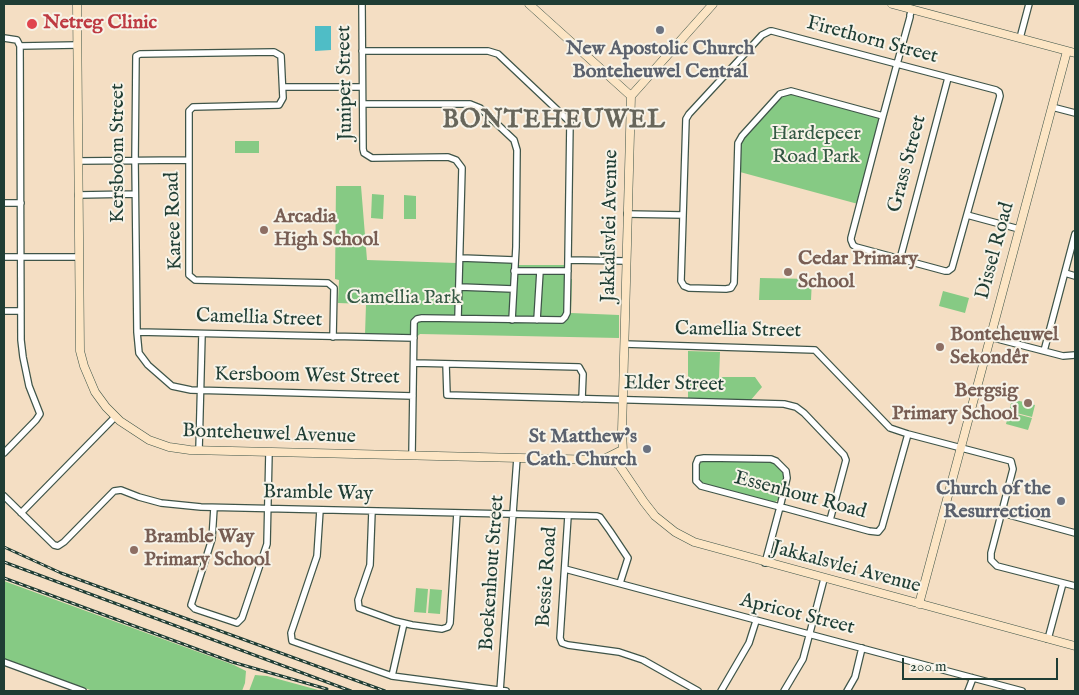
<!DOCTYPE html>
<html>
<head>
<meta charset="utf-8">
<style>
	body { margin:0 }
	#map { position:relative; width:1079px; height:695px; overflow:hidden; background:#f4dec3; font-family:"IM FELL English",serif }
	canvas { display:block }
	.frame { position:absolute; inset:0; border:5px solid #1f3d34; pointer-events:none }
	.scale { position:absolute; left:902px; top:658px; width:156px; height:22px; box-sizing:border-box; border:2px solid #1f3d34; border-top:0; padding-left:6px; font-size:15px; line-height:18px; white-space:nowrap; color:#1f3d34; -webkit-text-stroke:4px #f7f3e8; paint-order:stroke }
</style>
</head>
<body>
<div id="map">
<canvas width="1079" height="695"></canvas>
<div class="frame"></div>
<div class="scale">200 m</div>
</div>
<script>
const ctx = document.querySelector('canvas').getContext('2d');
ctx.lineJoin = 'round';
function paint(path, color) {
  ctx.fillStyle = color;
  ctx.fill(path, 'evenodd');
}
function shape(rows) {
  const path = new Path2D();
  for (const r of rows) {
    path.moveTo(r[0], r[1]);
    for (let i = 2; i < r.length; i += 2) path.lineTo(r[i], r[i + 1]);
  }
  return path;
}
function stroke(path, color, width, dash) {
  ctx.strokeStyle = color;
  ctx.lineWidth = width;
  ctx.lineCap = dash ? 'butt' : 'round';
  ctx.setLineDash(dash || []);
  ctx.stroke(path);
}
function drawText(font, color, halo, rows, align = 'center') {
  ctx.font = font + ' "IM FELL English",serif';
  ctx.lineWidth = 4;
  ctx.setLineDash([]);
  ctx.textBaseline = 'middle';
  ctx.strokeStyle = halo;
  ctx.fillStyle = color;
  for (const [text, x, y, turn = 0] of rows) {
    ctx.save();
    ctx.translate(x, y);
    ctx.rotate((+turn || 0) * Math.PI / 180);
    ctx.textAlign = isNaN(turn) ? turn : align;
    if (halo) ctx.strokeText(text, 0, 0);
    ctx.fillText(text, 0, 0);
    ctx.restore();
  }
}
paint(shape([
	[790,93,876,116,879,119,858,204,740,172,740,145,743,138,779,97],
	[235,141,259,141,259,153,235,153],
	[336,186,361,186,367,260,457,263,463,258,514,259,519,265,569,265,568,279,572,279,571,313,619,315,619,338,420,334,414,339,365,335,366,304,338,303,339,280,335,279],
	[372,194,384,195,383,219,371,218],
	[404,195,416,196,416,219,404,219],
	[760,278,812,279,811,300,759,300],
	[943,291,969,298,965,313,939,306],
	[688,351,720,352,719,378,723,377,755,377,762,387,750,401,690,400,688,398],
	[1012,399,1035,405,1032,417,1009,411],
	[1009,412,1032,418,1028,430,1006,424],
	[703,460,773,462,783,471,784,478,779,499,774,503,702,484,698,480,699,465],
	[4,581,234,665,246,671,245,683,242,691,93,691,4,659],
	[416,588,428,589,426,613,414,612],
	[430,589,442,590,440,614,428,613],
	[255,675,267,676,322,691,249,691]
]), '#86ca84');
paint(shape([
	[315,26,331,26,331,50,315,51]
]), '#4fbdc6');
const street = shape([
	[362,4,363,149,364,153,372,158,448,157,456,160,462,168,458,318],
	[4,38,17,40,20,46,21,340,23,357,29,386,40,414,36,420,4,453],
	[1020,38,1029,4],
	[20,46,77,45],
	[362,51,488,51,498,54,570,122,568,260,626,261],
	[283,87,362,87],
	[363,104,470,104,480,108,514,140,517,150,516,247,512,320],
	[1052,107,1075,113],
	[883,116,791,91,780,94,742,136,738,143,734,283,731,288,726,289,689,288,684,286,681,281,686,119,689,114,762,35,770,31,772,31,897,64,996,90,999,92,1000,96,952,268,948,271,945,271,856,247,853,245,851,240,851,238,883,116,897,64,910,17,910,15,912,9],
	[78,161,189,160],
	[78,195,135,194],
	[4,203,21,203],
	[627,214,683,215],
	[967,215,1019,229],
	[4,257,79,257],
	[461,258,514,260],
	[900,259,948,78],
	[514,271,568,271],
	[1065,273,1075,276],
	[460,287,513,289],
	[4,311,21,311],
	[537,320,540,271],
	[137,332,414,338],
	[333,337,334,288,328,283,195,280,189,275,189,111,193,107,279,105,283,98,281,56,274,52,140,54,136,56,135,161,137,332,139,353,148,365,172,386,191,390,413,396],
	[990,337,1063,356,1075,355],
	[624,344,815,350,890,428,908,434,1011,461,1013,469,991,553,991,560,997,566,1075,586],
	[1044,351,1075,234],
	[414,363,579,367,583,374,582,399],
	[446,364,447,395,784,404,796,407,804,413,844,455,846,460,830,520],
	[199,450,202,334],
	[412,455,414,322,417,319,422,318,562,320,565,317,567,313,568,260],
	[4,496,54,545,58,546,64,542,114,491,121,490,139,497,161,503,201,507,597,516,600,517,610,531,628,558,620,583],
	[214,508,212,539,191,605,195,609,237,623,242,618,267,544,269,452],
	[320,510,317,556,291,633,292,641,392,676,506,691],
	[372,511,370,565,358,600,359,608,395,621,412,625,442,629,448,627,450,623,457,513],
	[21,513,115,417],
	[1002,513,1075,533],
	[568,516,560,638,562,643,568,645,619,652,643,660,698,691],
	[765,563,780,507,787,478,786,471,776,461,771,459,704,458,698,459,696,464,696,481,701,486,780,507,785,508,869,531,878,532,882,527,908,434],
	[565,569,1022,691],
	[1048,639,1063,583],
	[4,662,83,691],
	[392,676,404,623],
	[500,691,517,458],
	[721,691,749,643,756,621],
	[784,691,803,659,824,579],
	[847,691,855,677,862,648],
	[968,691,973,678]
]);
const secondary = shape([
	[77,4,80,351,84,366,95,392,106,407,120,421,149,440,169,447,190,450,602,460,615,462],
	[529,4,631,96],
	[892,4,1075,53],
	[631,96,713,4],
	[623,452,622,431,631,96],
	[604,459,620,451,627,456,626,462,623,464,617,464,614,459,615,455],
	[619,465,644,502,655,516,675,532,694,542,1075,646],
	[919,604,1067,51]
]);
stroke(street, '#3f5549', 8);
stroke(secondary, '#3f5549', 9);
stroke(street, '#fff', 5.5);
stroke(secondary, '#fce5c4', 8);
const rail = shape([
	[4,547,61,573,385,691],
	[4,562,351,691],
	[4,578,232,662,327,689]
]);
stroke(rail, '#1f3d34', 3);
stroke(rail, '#f7f3e8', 1, [4]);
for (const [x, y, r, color] of [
	[32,24,6,"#e0444e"],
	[660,30,5,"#6b7280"],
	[264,230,5,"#8d6e63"],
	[788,272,5,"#8d6e63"],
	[940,347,5,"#8d6e63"],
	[1028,403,5,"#8d6e63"],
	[647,449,5,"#6b7280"],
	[1061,501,5,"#6b7280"],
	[134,550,5,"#8d6e63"]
]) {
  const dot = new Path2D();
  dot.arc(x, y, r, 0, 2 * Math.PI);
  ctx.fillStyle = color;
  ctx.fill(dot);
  stroke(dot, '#f7f3e8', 2);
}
drawText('bold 20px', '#be3a42', '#f7f3e8', [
	["Netreg Clinic",43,24]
], 'left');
drawText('20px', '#1f3d34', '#f7f3e8', [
	["Firethorn Street",872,41,15],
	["Juniper Street",346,83,-91],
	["Kersboom Street",119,153,-90],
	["Grass Street",908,164,-75],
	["Karee Road",175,221,-92],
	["Jakkalsvlei Avenue",611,226,-89],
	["Dissel Road",996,251,-75],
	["Camellia Street",259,319,2],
	["Camellia Street",738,331,1],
	["Kersboom West Street",307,377,1],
	["Elder Street",674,385,1],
	["Bonteheuwel Avenue",269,435,2],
	["Bramble Way",318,494,1],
	["Essenhout Road",800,496,15],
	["Jakkalsvlei Avenue",846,568,15],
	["Boekenhout Street",493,573,-86],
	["Bessie Road",548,577,-86],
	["Apricot Street",797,615,14]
]);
drawText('bold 20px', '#5b616d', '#f7f3e8', [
	["New Apostolic Church",660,50,"center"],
	["Bonteheuwel Central",660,73,"center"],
	["St Matthew's",637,438],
	["Cath. Church",637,461],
	["Church of the",1051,490],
	["Resurrection",1051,513]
], 'right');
drawText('20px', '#345944', '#f7f3e8', [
	["Hardepeer",816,135],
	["Road Park",816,158],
	["Camellia Park",404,299]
]);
drawText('bold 20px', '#785e54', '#f7f3e8', [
	["Arcadia",274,218],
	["High School",274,241],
	["Cedar Primary",798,260],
	["School",798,283],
	["Bonteheuwel",950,336],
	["Sekondêr",950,359],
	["Bergsig",1018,392,"right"],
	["Primary School",1018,415,"right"],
	["Bramble Way",144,538],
	["Primary School",144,561]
], 'left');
ctx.letterSpacing = '1px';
drawText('bold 25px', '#67665b', '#f7f3e8', [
	["BONTEHEUWEL",554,122]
]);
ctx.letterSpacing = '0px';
</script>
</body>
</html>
